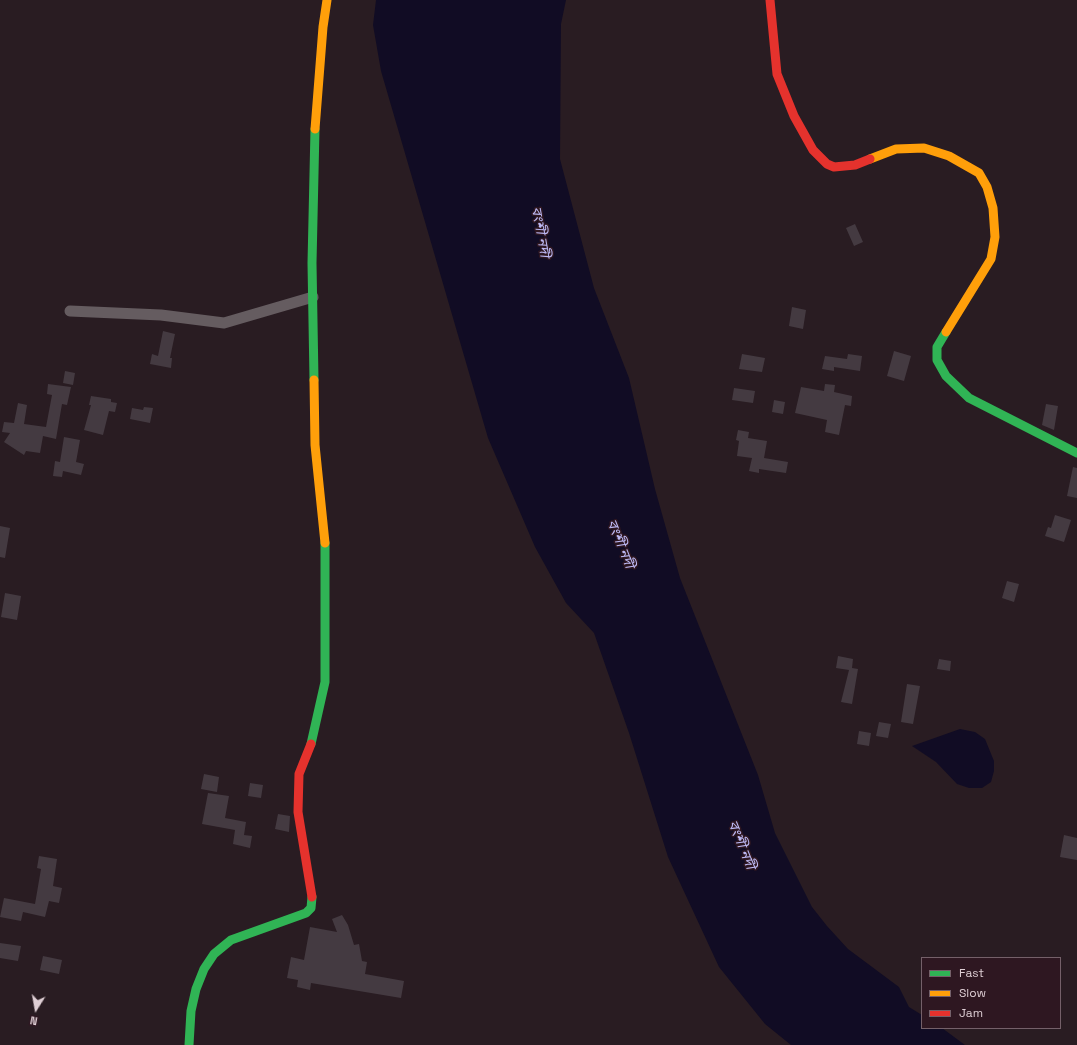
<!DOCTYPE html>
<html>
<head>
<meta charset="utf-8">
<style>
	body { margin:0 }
	#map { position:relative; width:1077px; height:1045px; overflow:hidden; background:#291c22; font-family:"Space Grotesk",sans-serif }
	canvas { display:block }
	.legend { position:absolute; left:921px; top:957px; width:140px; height:72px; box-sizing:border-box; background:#2e1721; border:1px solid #746069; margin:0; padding:5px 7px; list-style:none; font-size:12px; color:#deced4 }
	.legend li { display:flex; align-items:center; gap:8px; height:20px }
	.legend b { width:20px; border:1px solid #746069 }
	.north { position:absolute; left:16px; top:989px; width:40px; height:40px; -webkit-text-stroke:3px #2e1721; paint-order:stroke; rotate:191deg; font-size:11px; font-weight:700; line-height:16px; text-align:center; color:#deced4 }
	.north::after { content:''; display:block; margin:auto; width:14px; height:18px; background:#deced4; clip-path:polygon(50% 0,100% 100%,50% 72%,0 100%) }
</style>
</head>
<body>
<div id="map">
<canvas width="1077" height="1045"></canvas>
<ul class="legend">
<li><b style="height:5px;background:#30b455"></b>Fast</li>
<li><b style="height:5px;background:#ff9f0a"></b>Slow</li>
<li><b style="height:5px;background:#e5322d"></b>Jam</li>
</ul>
<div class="north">N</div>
</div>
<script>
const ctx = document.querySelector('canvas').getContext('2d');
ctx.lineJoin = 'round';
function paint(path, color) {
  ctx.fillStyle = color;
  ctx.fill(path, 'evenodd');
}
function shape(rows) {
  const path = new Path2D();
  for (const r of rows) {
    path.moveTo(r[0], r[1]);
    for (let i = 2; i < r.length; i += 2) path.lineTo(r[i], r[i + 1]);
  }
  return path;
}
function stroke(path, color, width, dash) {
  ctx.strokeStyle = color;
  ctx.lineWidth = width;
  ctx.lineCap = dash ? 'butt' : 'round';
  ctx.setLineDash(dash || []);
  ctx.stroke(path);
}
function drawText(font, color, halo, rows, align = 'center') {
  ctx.font = font + ' "Space Grotesk","Noto Sans Bengali",sans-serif';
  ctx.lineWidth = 3;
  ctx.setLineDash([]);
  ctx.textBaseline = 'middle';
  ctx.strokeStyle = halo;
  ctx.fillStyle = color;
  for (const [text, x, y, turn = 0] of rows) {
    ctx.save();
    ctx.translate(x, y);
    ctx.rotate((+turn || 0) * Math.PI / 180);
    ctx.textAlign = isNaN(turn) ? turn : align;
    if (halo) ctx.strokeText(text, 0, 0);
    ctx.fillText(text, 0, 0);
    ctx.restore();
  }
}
paint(shape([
	[376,0,566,0,561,24,560,159,594,288,629,378,655,489,680,578,758,775,775,833,812,907,827,926,848,949,899,987,909,1007,922,1015,922,1028,942,1028,965,1045,791,1045,765,1024,719,967,668,857,629,733,594,633,566,603,535,547,488,438,381,71,373,25],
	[960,729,975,732,985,739,994,761,994,771,991,782,982,788,969,788,957,784,936,762,912,746]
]), '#110c24');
paint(shape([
	[855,224,863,242,854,246,846,228],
	[792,307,806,310,803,329,789,326],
	[163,331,175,334,170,358,172,358,171,368,150,364,152,354,158,356],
	[894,351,911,356,904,381,887,376],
	[742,354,765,358,762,372,739,369],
	[848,354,862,356,860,371,834,367,834,371,822,369,825,356,847,359],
	[65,371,75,373,73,385,63,383],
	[48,384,71,387,67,405,62,404,56,439,43,436,40,453,26,451,24,455,4,442,10,433,2,432,4,422,14,423,18,403,27,405,24,424,46,427,52,395,47,394],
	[825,384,835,385,834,392,852,396,851,406,845,405,839,435,825,432,827,420,795,413,801,387,824,391],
	[734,388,755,391,753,403,732,400],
	[91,396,111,399,111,402,117,403,115,412,109,411,103,435,84,430,91,405,89,405],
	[774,400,785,402,783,414,772,412],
	[1046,404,1058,406,1054,430,1042,425],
	[144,407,153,408,150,423,130,419,132,408,143,410],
	[738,430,749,432,748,438,767,441,764,458,788,462,786,473,759,469,759,473,749,471,752,458,737,456,739,441,736,440],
	[64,437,80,440,76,462,84,464,81,475,63,471,62,477,53,476,55,461,60,462],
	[1073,467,1077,468,1077,498,1067,496],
	[1055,515,1071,520,1064,542,1045,536,1048,527,1051,528],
	[0,526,10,528,5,558,0,557],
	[1007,581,1019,584,1014,602,1002,598],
	[5,593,21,596,17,620,1,617],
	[838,656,853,659,852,668,858,669,852,704,841,702,849,670,836,668],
	[939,659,951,661,950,671,937,669],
	[907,684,920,686,913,724,901,722],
	[879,722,891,724,888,738,876,736],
	[859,731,871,733,869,746,857,744],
	[204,774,219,777,217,792,201,789],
	[250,783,263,785,261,798,248,796],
	[208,793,229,796,225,818,246,822,244,835,252,836,250,848,233,844,235,830,202,824],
	[278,814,290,816,289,832,275,829],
	[1064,835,1077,838,1077,860,1060,857],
	[39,856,57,859,53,886,62,888,59,903,49,901,45,917,23,912,21,921,0,917,4,898,35,904,41,869,37,868],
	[342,915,348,925,354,945,359,944,362,961,367,962,365,974,404,981,401,998,311,983,310,990,297,987,298,980,287,978,291,957,304,960,310,927,337,932,332,919],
	[0,943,21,946,18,961,0,958],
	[43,956,62,960,59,974,40,970]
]), '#443a41');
stroke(shape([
	[70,311,161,315,224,323,313,297]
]), '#655c60', 11);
stroke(shape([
	[946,332,937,347,937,360,946,376,969,398,1077,453],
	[314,380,312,263,315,129],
	[311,744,325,682,325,543],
	[189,1045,191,1011,196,989,204,969,214,954,231,940,306,913,311,908,312,897]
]), '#30b455', 9);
stroke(shape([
	[315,129,323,27,327,0],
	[870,159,896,149,924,148,949,156,979,173,987,187,993,208,995,237,991,259,946,332],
	[314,380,315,445,325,543]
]), '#ff9f0a', 9);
stroke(shape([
	[770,0,777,74,794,116,813,150,827,164,834,167,855,165,870,159],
	[311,744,299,774,298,812,312,897]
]), '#e5322d', 9);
drawText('italic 14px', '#bcb8f3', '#2e1721', [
	["বংশী নদী",540,232,80],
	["বংশী নদী",620,544,68],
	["বংশী নদী",741,845,68]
]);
</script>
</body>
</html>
